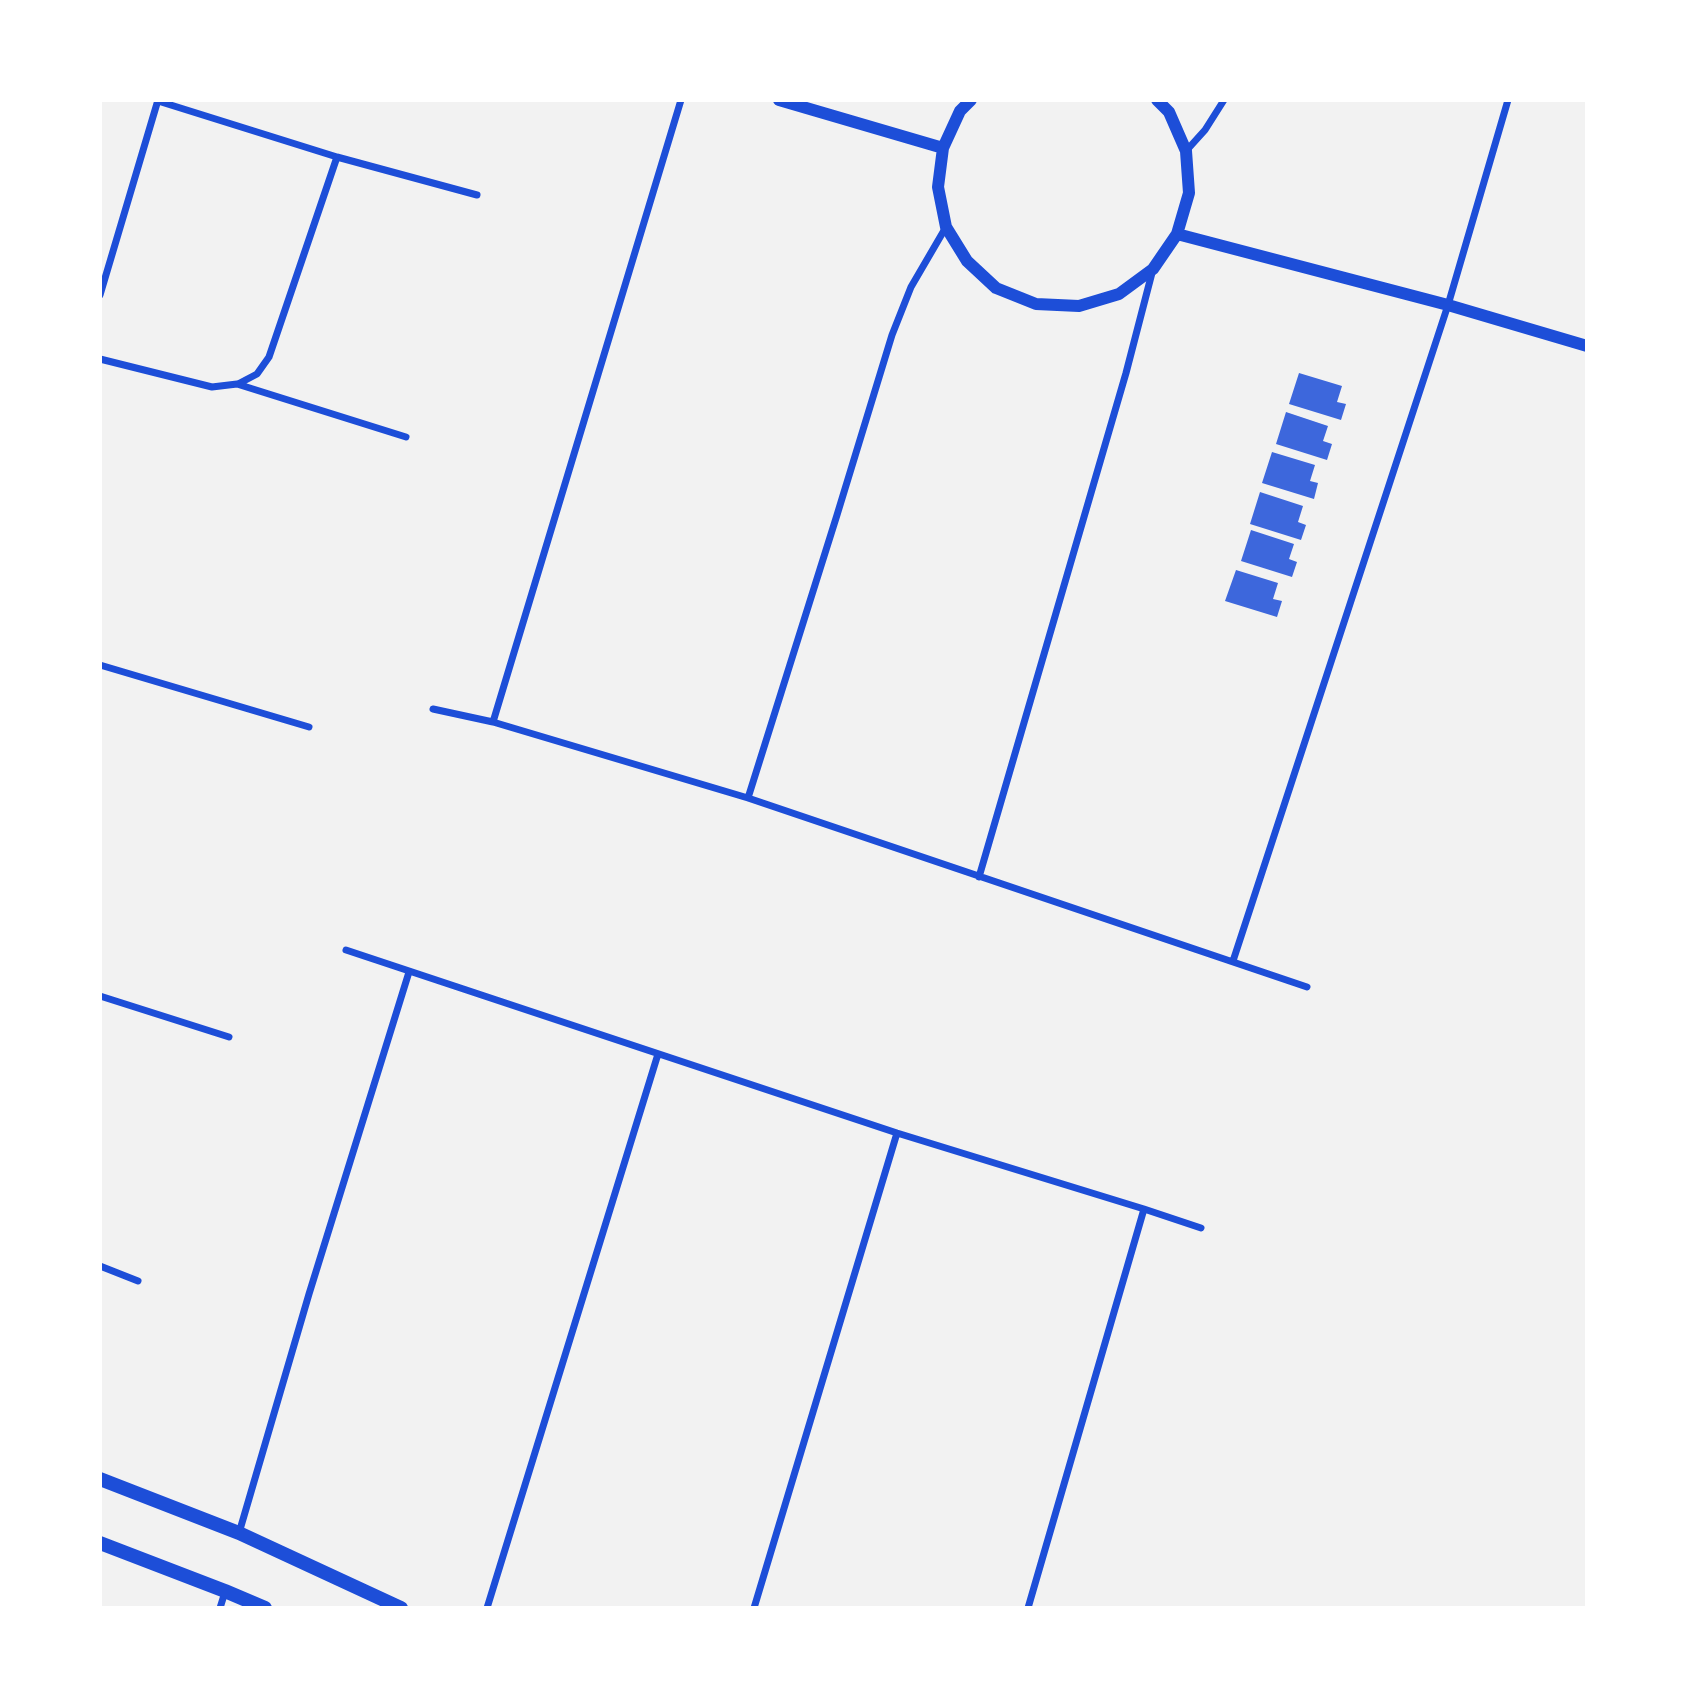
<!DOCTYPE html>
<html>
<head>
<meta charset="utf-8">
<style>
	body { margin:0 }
	#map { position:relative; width:1687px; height:1708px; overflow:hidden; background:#f2f2f2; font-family:"Fira Sans Condensed",sans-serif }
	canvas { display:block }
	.frame { position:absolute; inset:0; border:102px solid #fff; pointer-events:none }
</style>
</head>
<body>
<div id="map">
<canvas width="1687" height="1708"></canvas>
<div class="frame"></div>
</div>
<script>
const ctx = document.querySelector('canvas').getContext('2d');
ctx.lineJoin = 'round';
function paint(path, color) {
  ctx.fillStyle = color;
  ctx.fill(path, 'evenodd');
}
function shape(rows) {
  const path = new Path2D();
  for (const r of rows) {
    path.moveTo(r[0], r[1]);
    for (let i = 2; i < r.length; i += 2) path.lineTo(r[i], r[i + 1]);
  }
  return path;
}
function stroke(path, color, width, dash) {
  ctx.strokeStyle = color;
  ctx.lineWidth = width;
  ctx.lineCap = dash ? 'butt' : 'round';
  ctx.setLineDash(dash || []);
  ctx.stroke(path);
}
paint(shape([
	[1299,373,1342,386,1337,402,1346,404,1341,420,1289,404],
	[1286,412,1328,426,1323,441,1332,444,1327,460,1276,444],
	[1272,452,1315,465,1310,481,1318,483,1314,499,1262,483],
	[1260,492,1303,506,1298,522,1306,525,1301,540,1250,524],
	[1251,530,1294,544,1289,559,1297,562,1292,577,1241,561],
	[1236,570,1278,583,1273,599,1282,601,1277,617,1225,601]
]), '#3d67dc');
stroke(shape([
	[158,101,337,157,477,195],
	[1186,151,1205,130,1224,100],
	[100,295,158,100],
	[100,359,212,387,237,384,406,437],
	[238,384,257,374,269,357,337,157],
	[100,665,309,727],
	[433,709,493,722,748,798,1307,987],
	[493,722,681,100],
	[748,798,837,515,892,335,911,287,946,227],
	[979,877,1126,373,1153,269],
	[346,950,897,1133,1144,1209,1201,1228],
	[1233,961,1448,305,1508,100],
	[100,996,229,1037],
	[100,1266,138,1281],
	[239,1533,309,1294,409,972],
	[220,1608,225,1592],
	[487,1608,658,1054],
	[754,1608,897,1133],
	[1028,1608,1144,1209]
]), '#1d4ed8', 7);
stroke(shape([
	[779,100,943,148],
	[971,100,960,111,943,148,938,187,946,227,967,261,996,288,1036,304,1079,306,1119,294,1153,269,1177,234,1189,193,1186,151,1169,112,1157,100],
	[1177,234,1448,305,1587,346]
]), '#1d4ed8', 12);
stroke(shape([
	[100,1479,239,1533,401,1608],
	[100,1543,225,1591,265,1608]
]), '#1d4ed8', 14);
</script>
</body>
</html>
